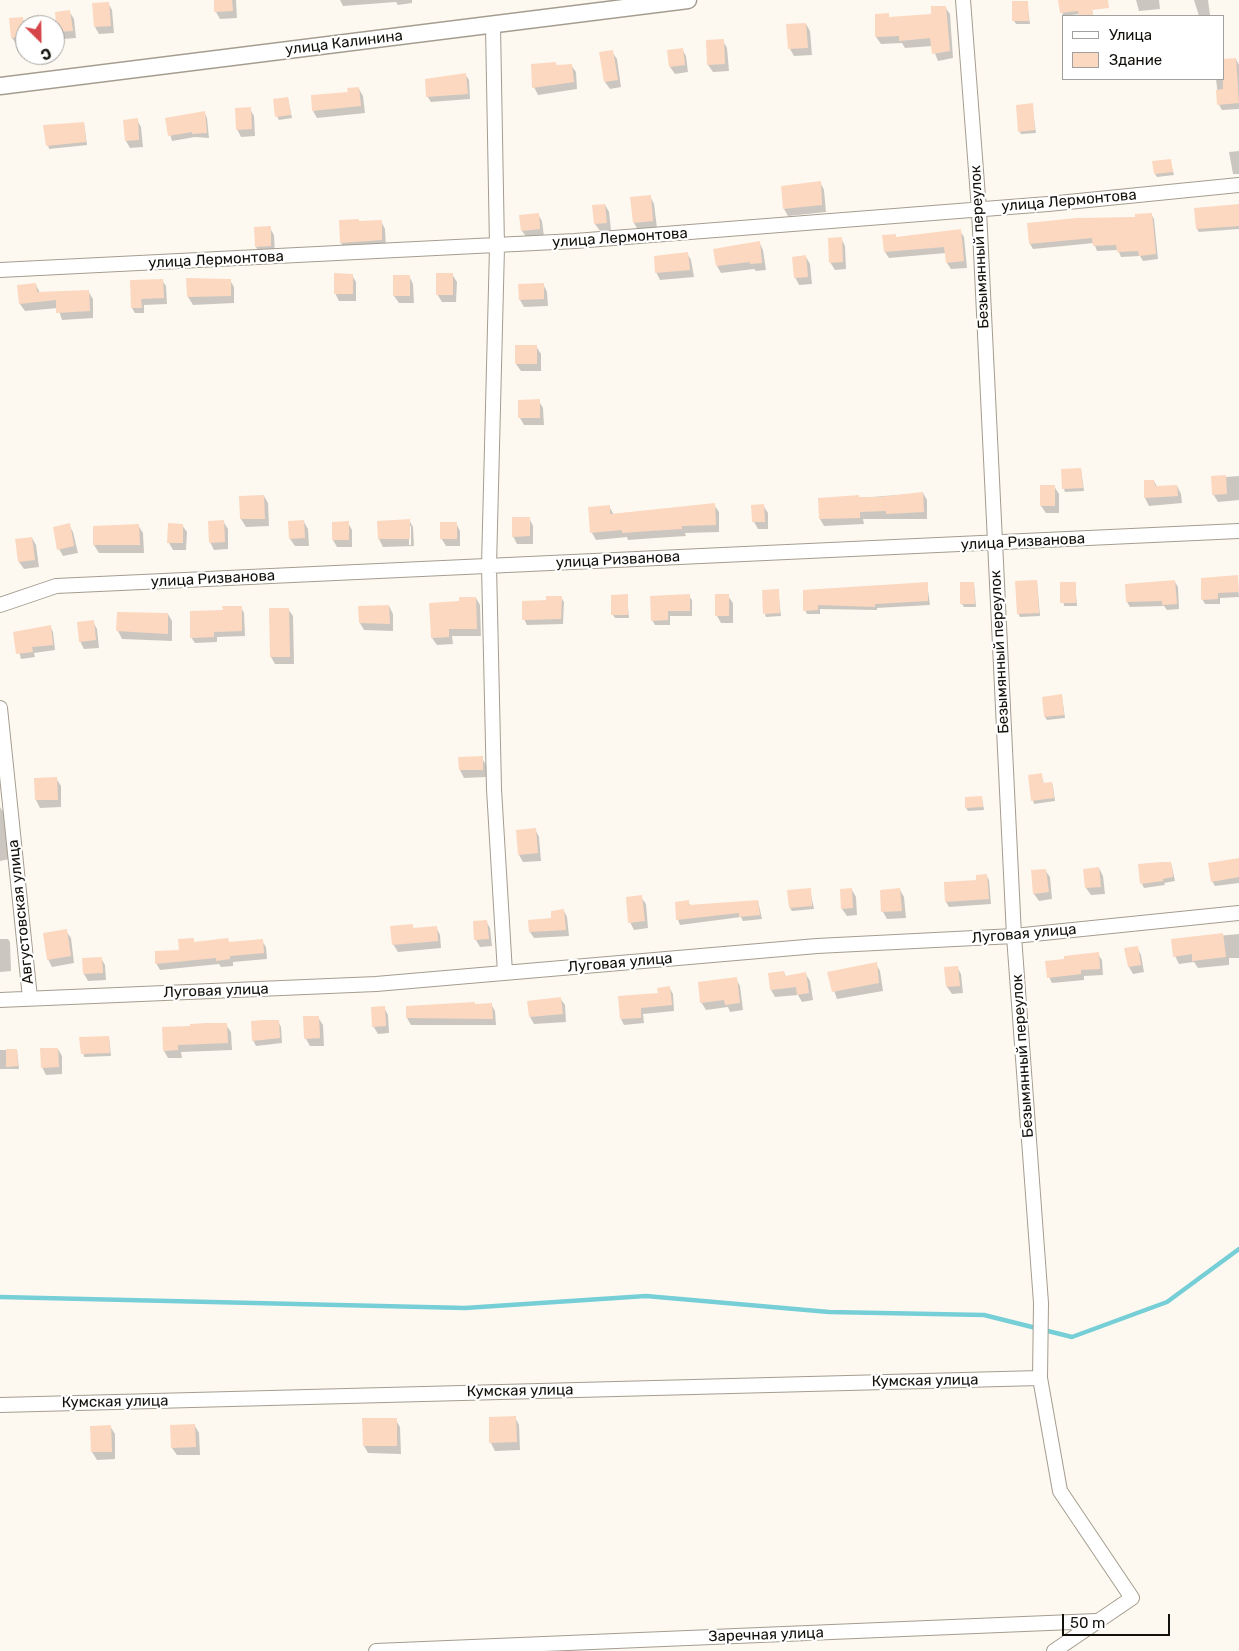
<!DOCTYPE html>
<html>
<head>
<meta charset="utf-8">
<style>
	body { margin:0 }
	#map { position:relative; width:1239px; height:1651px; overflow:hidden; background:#fef9f0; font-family:Rubik,sans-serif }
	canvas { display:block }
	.legend { position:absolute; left:1062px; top:15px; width:162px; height:65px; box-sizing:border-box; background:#fff; border:1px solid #a1a09d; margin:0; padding:6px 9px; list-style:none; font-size:15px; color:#13110b }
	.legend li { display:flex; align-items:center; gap:10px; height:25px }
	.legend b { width:25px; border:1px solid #a1a09d }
	.north { position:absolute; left:15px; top:15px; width:50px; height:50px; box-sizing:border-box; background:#fff; border:1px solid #a1a09d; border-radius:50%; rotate:157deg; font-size:14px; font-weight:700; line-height:20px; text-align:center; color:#13110b }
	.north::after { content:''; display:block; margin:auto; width:18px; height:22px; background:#d54549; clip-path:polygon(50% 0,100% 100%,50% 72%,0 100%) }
	.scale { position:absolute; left:1062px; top:1614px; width:108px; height:22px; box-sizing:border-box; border:2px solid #13110b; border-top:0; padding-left:6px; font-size:15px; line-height:18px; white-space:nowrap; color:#13110b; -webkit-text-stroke:4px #fff; paint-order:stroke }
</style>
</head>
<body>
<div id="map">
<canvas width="1239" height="1651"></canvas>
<ul class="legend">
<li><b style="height:6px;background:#fff"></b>Улица</li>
<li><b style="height:14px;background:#fcd8c0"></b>Здание</li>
</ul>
<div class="north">С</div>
<div class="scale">50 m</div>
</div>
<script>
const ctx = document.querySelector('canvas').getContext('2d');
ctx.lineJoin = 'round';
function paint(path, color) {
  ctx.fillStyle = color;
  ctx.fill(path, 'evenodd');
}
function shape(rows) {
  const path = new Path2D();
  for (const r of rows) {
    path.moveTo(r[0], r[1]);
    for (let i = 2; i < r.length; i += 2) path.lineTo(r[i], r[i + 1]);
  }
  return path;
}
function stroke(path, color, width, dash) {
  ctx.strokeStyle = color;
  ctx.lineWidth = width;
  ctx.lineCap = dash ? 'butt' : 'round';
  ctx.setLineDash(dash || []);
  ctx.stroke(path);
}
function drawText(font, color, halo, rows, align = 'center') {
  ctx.font = font + ' Rubik,sans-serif';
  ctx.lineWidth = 4.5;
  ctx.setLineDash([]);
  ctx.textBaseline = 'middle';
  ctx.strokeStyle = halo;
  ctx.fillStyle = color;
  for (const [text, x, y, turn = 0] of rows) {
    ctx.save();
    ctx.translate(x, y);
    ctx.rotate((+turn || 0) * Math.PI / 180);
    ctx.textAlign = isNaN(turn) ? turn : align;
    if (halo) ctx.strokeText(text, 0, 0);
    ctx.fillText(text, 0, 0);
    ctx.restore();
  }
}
paint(shape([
	[215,0,236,0,237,18,220,19,216,12],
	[340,0,412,0,412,3,398,5,396,2,343,6],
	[1060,0,1091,0,1093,16,1080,16,1080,14,1063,16],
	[1136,0,1159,0,1160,9,1139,11],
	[1194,0,1208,0,1210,15,1199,16],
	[1027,2,1030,24,1016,24,1014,21],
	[108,3,112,10,114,33,99,34,95,27],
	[945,7,950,14,953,58,938,61,932,46,905,48,902,43,881,44,876,37,888,15,890,19,932,15],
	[69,11,74,19,76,38,63,39,58,32],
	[22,18,26,25,25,44,17,45,12,38],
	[806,24,810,31,812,55,794,56,790,49],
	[723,41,727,48,729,71,713,72,708,65,707,42],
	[682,49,686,56,688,72,675,74,670,67],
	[612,52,617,59,621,87,610,89,605,82],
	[1236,59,1239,65,1239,109,1222,110,1219,105,1216,79,1223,79,1223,60],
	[556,64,557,66,571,65,576,72,577,89,538,95,534,87],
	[465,74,469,80,470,99,431,102,427,96],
	[359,89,363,96,365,113,317,118,313,111],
	[288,98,292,118,279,120,277,116],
	[1032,105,1036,133,1021,134,1019,131],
	[250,109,254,116,255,136,241,137,237,129],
	[204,112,207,118,209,138,195,137,172,141,166,119],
	[137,120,141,127,143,147,130,148,126,141],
	[84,123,87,145,49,149,44,127],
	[1239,151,1239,174,1233,174,1229,152],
	[1170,160,1174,175,1157,177,1155,174],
	[820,182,824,190,826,212,788,216,784,209],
	[650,196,654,204,657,228,638,230,634,223,631,198],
	[605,205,609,212,611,230,600,231,595,224],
	[1239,205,1239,229,1199,232,1197,229],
	[538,214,542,221,544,236,527,238,522,231],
	[1151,214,1154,219,1158,259,1143,261,1140,256,1121,257,1118,250,1097,251,1094,243,1033,249,1030,244,1028,224,1136,218],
	[381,221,385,229,386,247,345,250,341,243,360,222],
	[270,228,274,235,275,254,260,254,256,247],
	[960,231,964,237,967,268,951,269,947,263,946,253,889,258,885,252,895,235,897,238],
	[841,238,845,246,846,269,835,270,830,262],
	[759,242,763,250,766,270,756,271,754,269,721,273,717,266],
	[687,253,691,260,694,277,660,280,656,272],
	[806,257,810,264,812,284,799,285,795,277],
	[452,274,457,282,456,302,442,302,437,294],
	[352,275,356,282,356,301,339,301,335,293],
	[409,276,413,284,414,303,399,303,394,296,394,277],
	[187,279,230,280,234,287,234,303,193,305,188,297],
	[162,280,166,286,167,304,144,305,144,313,135,313,132,308,131,281],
	[543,284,547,292,548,306,524,307,520,300],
	[36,285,40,293,88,291,93,299,93,318,62,320,58,308,25,311,20,304,18,287],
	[536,346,541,354,541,371,521,371,516,364],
	[539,401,543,408,544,425,524,425,520,418],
	[1081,469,1084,491,1065,492,1064,489],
	[1239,476,1239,500,1218,502,1213,494,1212,478],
	[1145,481,1154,481,1157,487,1177,486,1181,494,1182,503,1149,506,1145,498],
	[1054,486,1059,494,1059,513,1046,513,1041,506],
	[923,493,927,500,927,519,863,519,864,524,824,526,820,519,859,498],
	[264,496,268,503,269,526,246,527,241,519,241,497],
	[714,505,719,512,719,532,685,533,686,536,655,538,628,540,627,537,596,540,592,533,589,508,609,506,614,515],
	[763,505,768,513,768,529,758,529,754,522],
	[529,518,533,526,533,544,517,544,513,536],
	[409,520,413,527,414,546,383,547,379,539,378,522],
	[409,526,411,526,411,545,409,545],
	[223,521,228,529,228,549,214,550,210,542],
	[304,522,308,529,309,546,295,546,290,539],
	[348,523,352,530,352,547,337,547,333,540],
	[456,523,460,531,460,546,446,546,441,538],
	[69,525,73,532,78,553,63,556,59,549],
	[138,525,143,533,144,553,99,553,94,545,94,528],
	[182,525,187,532,186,550,173,550,169,543],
	[32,538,36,545,39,567,24,569,19,562,16,540],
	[1237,577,1239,597,1220,598,1220,604,1205,604,1202,599],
	[1037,581,1040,616,1020,617,1018,613],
	[1175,582,1178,587,1179,609,1167,610,1164,606,1130,607,1127,602],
	[927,583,930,605,877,608,877,610,820,609,820,614,807,614,805,610,804,591],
	[974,583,976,607,964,607,962,604],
	[1075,583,1077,606,1064,606,1061,584],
	[778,591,781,616,766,617,765,614],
	[627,596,629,618,615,618,613,615],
	[689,596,692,600,692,616,670,616,670,625,655,625,652,620],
	[728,596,733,603,733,623,721,623,717,616],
	[561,597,564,602,563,624,527,625,524,619,547,601],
	[476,598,480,605,481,636,452,636,453,644,437,645,432,638],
	[389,606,393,614,393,631,364,630,360,623],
	[241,607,244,613,245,636,217,637,217,642,195,643,191,637,224,611],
	[288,609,293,616,294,664,275,664,271,657],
	[118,613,168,614,172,621,172,641,122,639,118,631],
	[93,622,97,629,99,648,84,649,80,641],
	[50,626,53,632,55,650,34,653,35,657,21,659,14,633],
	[1062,696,1065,718,1047,720,1045,717],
	[460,758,482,758,486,765,487,777,464,778,460,770],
	[1041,774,1044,784,1052,783,1053,787,1055,801,1034,804,1033,800],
	[56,778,61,786,61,807,40,808,36,800,36,779],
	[982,798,984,810,968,811,966,808],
	[0,807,5,815,10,859,0,861],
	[535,829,539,837,541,861,523,862,519,855],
	[1239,859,1239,883,1215,886,1212,881],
	[1171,863,1175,881,1164,883,1165,885,1144,888,1142,884],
	[1099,868,1103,876,1105,894,1091,895,1086,888,1085,870],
	[1045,870,1050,877,1052,899,1039,901,1034,894],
	[986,875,989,880,991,904,949,907,946,902],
	[810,890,814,909,792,911,790,908],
	[852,890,856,897,857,915,847,916,842,909],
	[900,890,904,897,906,918,887,919,883,912,881,891],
	[641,897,646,904,648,928,634,930,630,922],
	[758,901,762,919,743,921,741,917,680,925,678,920,676,903,688,902,691,906],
	[564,911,567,917,569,936,534,938,530,932],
	[486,921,490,928,492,946,480,947,476,940],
	[412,925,414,929,436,927,440,935,441,948,398,952,393,944],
	[66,931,71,938,74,963,52,967,48,959],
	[1239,934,1239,958,1229,958,1229,965,1198,968,1194,962,1179,964,1175,956,1172,940],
	[0,939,8,939,10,942,11,971,0,972],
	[193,940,195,943,228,940,230,943,262,941,266,947,267,959,233,962,233,966,221,967,219,964,160,970,156,963,180,951],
	[1137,947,1141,955,1144,972,1133,974,1129,967],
	[1098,954,1102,960,1103,975,1084,976,1084,980,1052,983,1049,977],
	[101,958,105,965,106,980,88,981,84,974],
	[876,964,880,971,883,991,837,999,828,973],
	[957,967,961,974,963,993,952,994,947,987],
	[784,972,786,977,805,973,810,981,813,1000,802,1002,798,995,775,997,771,990,769,974],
	[736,979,740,986,743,1010,730,1012,728,1007,706,1010,701,1002],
	[669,987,673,994,674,1011,643,1014,644,1023,624,1025,621,1019],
	[560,998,565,1005,566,1022,534,1024,530,1017],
	[491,1004,495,1011,496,1025,411,1025,407,1018,407,1007],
	[384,1007,388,1015,389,1033,378,1034,373,1026],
	[318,1017,323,1025,324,1046,310,1046,306,1039],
	[278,1021,281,1027,282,1043,256,1046,253,1040],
	[226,1025,231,1032,232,1050,181,1052,182,1058,168,1058,164,1051],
	[109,1037,111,1056,84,1057,81,1038],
	[58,1049,62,1056,62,1074,46,1075,42,1067],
	[0,1050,17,1050,19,1069,0,1069],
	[515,1417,519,1425,520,1450,495,1451,491,1443,490,1418],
	[396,1420,400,1427,401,1454,368,1453,364,1446],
	[110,1426,115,1434,115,1459,97,1460,92,1452,92,1427],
	[195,1426,199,1433,200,1455,177,1455,172,1448]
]), '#0003');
stroke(shape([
	[0,1297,465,1308,646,1296,829,1312,984,1315,1072,1337,1167,1302,1239,1249]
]), '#76cfd6', 4.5);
paint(shape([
	[214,0,232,0,233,11,214,12],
	[1058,0,1108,0,1109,8,1092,10,1093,16,1079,16,1078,11,1060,13],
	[1012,1,1028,1,1029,21,1012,21],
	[109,2,111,26,94,27,92,3],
	[931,6,946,6,950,51,932,54,930,38,899,41,899,36,875,37,875,14,889,13,889,17,931,14],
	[70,10,73,31,57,32,55,12],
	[23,17,25,37,11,38,9,18],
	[806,23,808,48,788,49,786,24],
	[724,39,725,64,707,65,706,40],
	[683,48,685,65,669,67,667,50],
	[613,50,618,80,604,82,599,52],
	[1236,58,1239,103,1217,105,1216,90,1223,89,1223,59],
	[556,62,556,65,572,64,574,82,532,88,531,64],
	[466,73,468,94,426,97,425,79],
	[359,87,361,106,312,111,311,95,348,92,347,88],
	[288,97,291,115,275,117,273,99],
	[1033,103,1035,130,1018,132,1016,105],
	[251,107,252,129,236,130,235,108],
	[205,111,207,133,192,134,192,132,168,136,165,118],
	[138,118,139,140,125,141,123,120],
	[84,122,86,142,46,146,43,125],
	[1171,159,1173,172,1154,174,1152,161],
	[821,181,822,205,783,209,781,186],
	[651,195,653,221,633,223,630,197],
	[605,204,607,223,594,224,592,205],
	[1239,204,1239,226,1196,229,1194,208],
	[539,213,540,229,521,231,519,215],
	[1152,213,1156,254,1139,256,1138,251,1117,252,1116,245,1093,246,1092,238,1029,244,1027,223,1077,218,1135,217,1135,214],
	[359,219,359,221,382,220,382,240,340,243,339,220],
	[271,226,271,246,255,247,254,227],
	[961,229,964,261,946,263,944,247,884,252,882,235,896,234,896,237],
	[842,237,843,262,829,263,828,238],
	[760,241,762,263,750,264,750,262,716,266,713,249],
	[688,252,690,270,655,273,654,256],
	[806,255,808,277,794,278,792,257],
	[334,273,353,274,353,294,334,294],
	[436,273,453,273,453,295,436,295],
	[393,275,410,275,410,296,393,296],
	[186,278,231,279,231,296,187,297],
	[163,279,164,298,141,299,142,308,131,308,130,280],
	[36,283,37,292,89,290,90,311,56,313,56,300,19,304,17,285],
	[544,283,544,299,519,300,518,284],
	[515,345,537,345,537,364,515,364],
	[540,399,540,418,518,418,518,400],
	[1081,468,1083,488,1062,489,1061,469],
	[1226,475,1227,494,1212,495,1211,476],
	[1144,480,1154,480,1155,486,1177,485,1178,496,1144,498],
	[1040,485,1055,485,1055,506,1040,506],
	[923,492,924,512,886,514,886,511,860,512,860,518,819,519,818,498,859,495,859,497,879,497],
	[264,495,265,519,240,519,239,496],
	[715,503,716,525,682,526,682,529,650,531,622,533,622,530,590,533,588,507,610,505,610,514],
	[764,504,765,522,752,522,751,505],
	[512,517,530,517,530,536,512,537],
	[410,519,410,539,378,539,377,521],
	[224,520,225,542,209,543,208,521],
	[304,520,305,538,289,539,288,521],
	[349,521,349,540,332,540,332,522],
	[440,522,457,522,457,539,440,539],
	[70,523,74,546,57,550,53,527],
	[168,523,183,524,183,543,167,543],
	[139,524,140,545,93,545,93,526],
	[32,537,35,560,18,562,15,539],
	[1238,575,1239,592,1218,593,1218,599,1201,600,1201,578],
	[1037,580,1039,613,1017,614,1015,581],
	[1175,580,1177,604,1162,605,1162,601,1126,602,1125,584],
	[928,582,928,601,875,604,875,607,818,605,818,610,803,611,803,590],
	[960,582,974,582,975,604,960,604],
	[1060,582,1076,582,1076,603,1060,603],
	[779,589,780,613,763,614,762,590],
	[628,594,628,615,611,615,611,595],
	[690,594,690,611,668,611,668,620,651,621,650,596],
	[715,594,729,594,729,616,715,616],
	[546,596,562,596,561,619,522,620,522,601,546,600],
	[459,597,476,597,477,629,449,629,449,637,431,638,429,603,459,601],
	[389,605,390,624,359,623,358,606],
	[222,606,242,606,242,631,214,632,214,637,190,638,190,611,223,610],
	[269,608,289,608,290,657,270,657],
	[117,612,168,613,168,634,116,631],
	[94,620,96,640,79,642,77,622],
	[51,625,53,645,32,647,33,652,16,654,13,632],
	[1062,694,1064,715,1044,717,1042,697],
	[483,756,483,770,459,770,458,757],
	[1042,773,1043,783,1052,782,1054,798,1031,801,1028,775],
	[57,777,58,800,35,800,34,778],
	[982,796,983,807,965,808,965,797],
	[536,828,538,853,518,855,516,830],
	[1239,858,1239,877,1211,882,1208,863],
	[1161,862,1171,862,1173,877,1163,879,1163,881,1140,884,1138,864],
	[1099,867,1101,887,1085,888,1083,869],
	[1046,869,1049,892,1033,894,1031,870],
	[987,874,989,899,945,902,944,882,976,880,976,875],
	[811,888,812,906,789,908,787,890],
	[852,888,853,908,841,909,840,889],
	[900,888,902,911,881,912,880,890],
	[642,895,645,921,628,923,626,897],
	[689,900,689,905,758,900,760,915,739,917,739,913,676,920,675,902],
	[564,909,566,930,529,932,528,920,551,918,551,911],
	[487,920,489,939,474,940,473,921],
	[413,924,413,928,437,926,438,941,392,945,390,926],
	[67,929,71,956,47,960,43,933],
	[1223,933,1226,957,1192,961,1192,954,1173,957,1171,939],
	[194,938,194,942,228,938,229,942,263,939,264,953,230,956,230,959,216,961,216,958,155,964,155,951,179,950,178,939],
	[1138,946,1141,965,1128,967,1124,948],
	[1099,952,1100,969,1081,970,1081,974,1047,978,1045,961,1064,959,1064,956],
	[102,957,103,973,83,974,82,958],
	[877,962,879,983,832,992,827,972],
	[958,966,960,986,946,987,944,967],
	[784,971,785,976,806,972,809,993,797,995,796,987,770,990,768,973],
	[737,977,740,1003,725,1005,724,1000,700,1003,698,982],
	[670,986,672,1005,641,1008,641,1018,620,1019,618,996,658,993,657,988],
	[561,997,563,1014,529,1017,527,1001],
	[475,1002,475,1004,492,1003,493,1019,406,1018,406,1006],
	[385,1006,386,1026,372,1027,371,1007],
	[303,1016,319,1016,320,1038,304,1039],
	[263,1020,279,1020,280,1038,252,1041,251,1021],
	[206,1023,227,1023,228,1043,178,1045,178,1050,163,1051,162,1027,190,1026,190,1024],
	[109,1036,110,1053,81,1054,79,1037],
	[40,1048,58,1048,59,1067,41,1068],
	[6,1049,17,1049,18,1066,6,1067],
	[516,1416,517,1442,489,1443,489,1417],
	[362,1418,397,1418,397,1446,363,1446],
	[195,1424,196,1447,171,1448,170,1425],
	[111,1425,112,1452,91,1452,90,1426]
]), '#fcd8c0');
const minor = shape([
	[963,0,979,210,1014,936,1041,1303,1040,1378,1060,1491,1132,1598,1054,1651],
	[493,26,497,247,489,566,494,789,505,973],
	[0,270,575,241,1048,204,1239,185],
	[0,605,56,586,1239,531],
	[0,708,30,998],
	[0,1000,376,984,817,946,1014,936,1239,913],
	[0,1405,1040,1378],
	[376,1651,1096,1621]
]);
const tertiary = shape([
	[0,86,688,0]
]);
stroke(minor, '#a49d8f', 16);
stroke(tertiary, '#a49d8f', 19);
stroke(minor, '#fff', 14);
stroke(tertiary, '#fff', 16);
drawText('15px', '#13110b', '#fff', [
	["улица Калинина",344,43,-7],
	["улица Лермонтова",1069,201,-5],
	["улица Лермонтова",620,238,-4],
	["Безымянный переулок",980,247,-93],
	["улица Лермонтова",216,260,-3],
	["улица Ризванова",1023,542,-3],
	["улица Ризванова",618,560,-3],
	["улица Ризванова",213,579,-3],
	["Безымянный переулок",1000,652,-93],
	["Августовская улица",21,912,-96],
	["Луговая улица",1024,934,-5],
	["Луговая улица",620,963,-5],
	["Луговая улица",216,991,-2],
	["Безымянный переулок",1023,1056,-94],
	["Кумская улица",925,1381,-1],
	["Кумская улица",520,1391,-1],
	["Кумская улица",115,1402,-1],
	["Заречная улица",766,1635,-2]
]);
</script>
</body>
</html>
